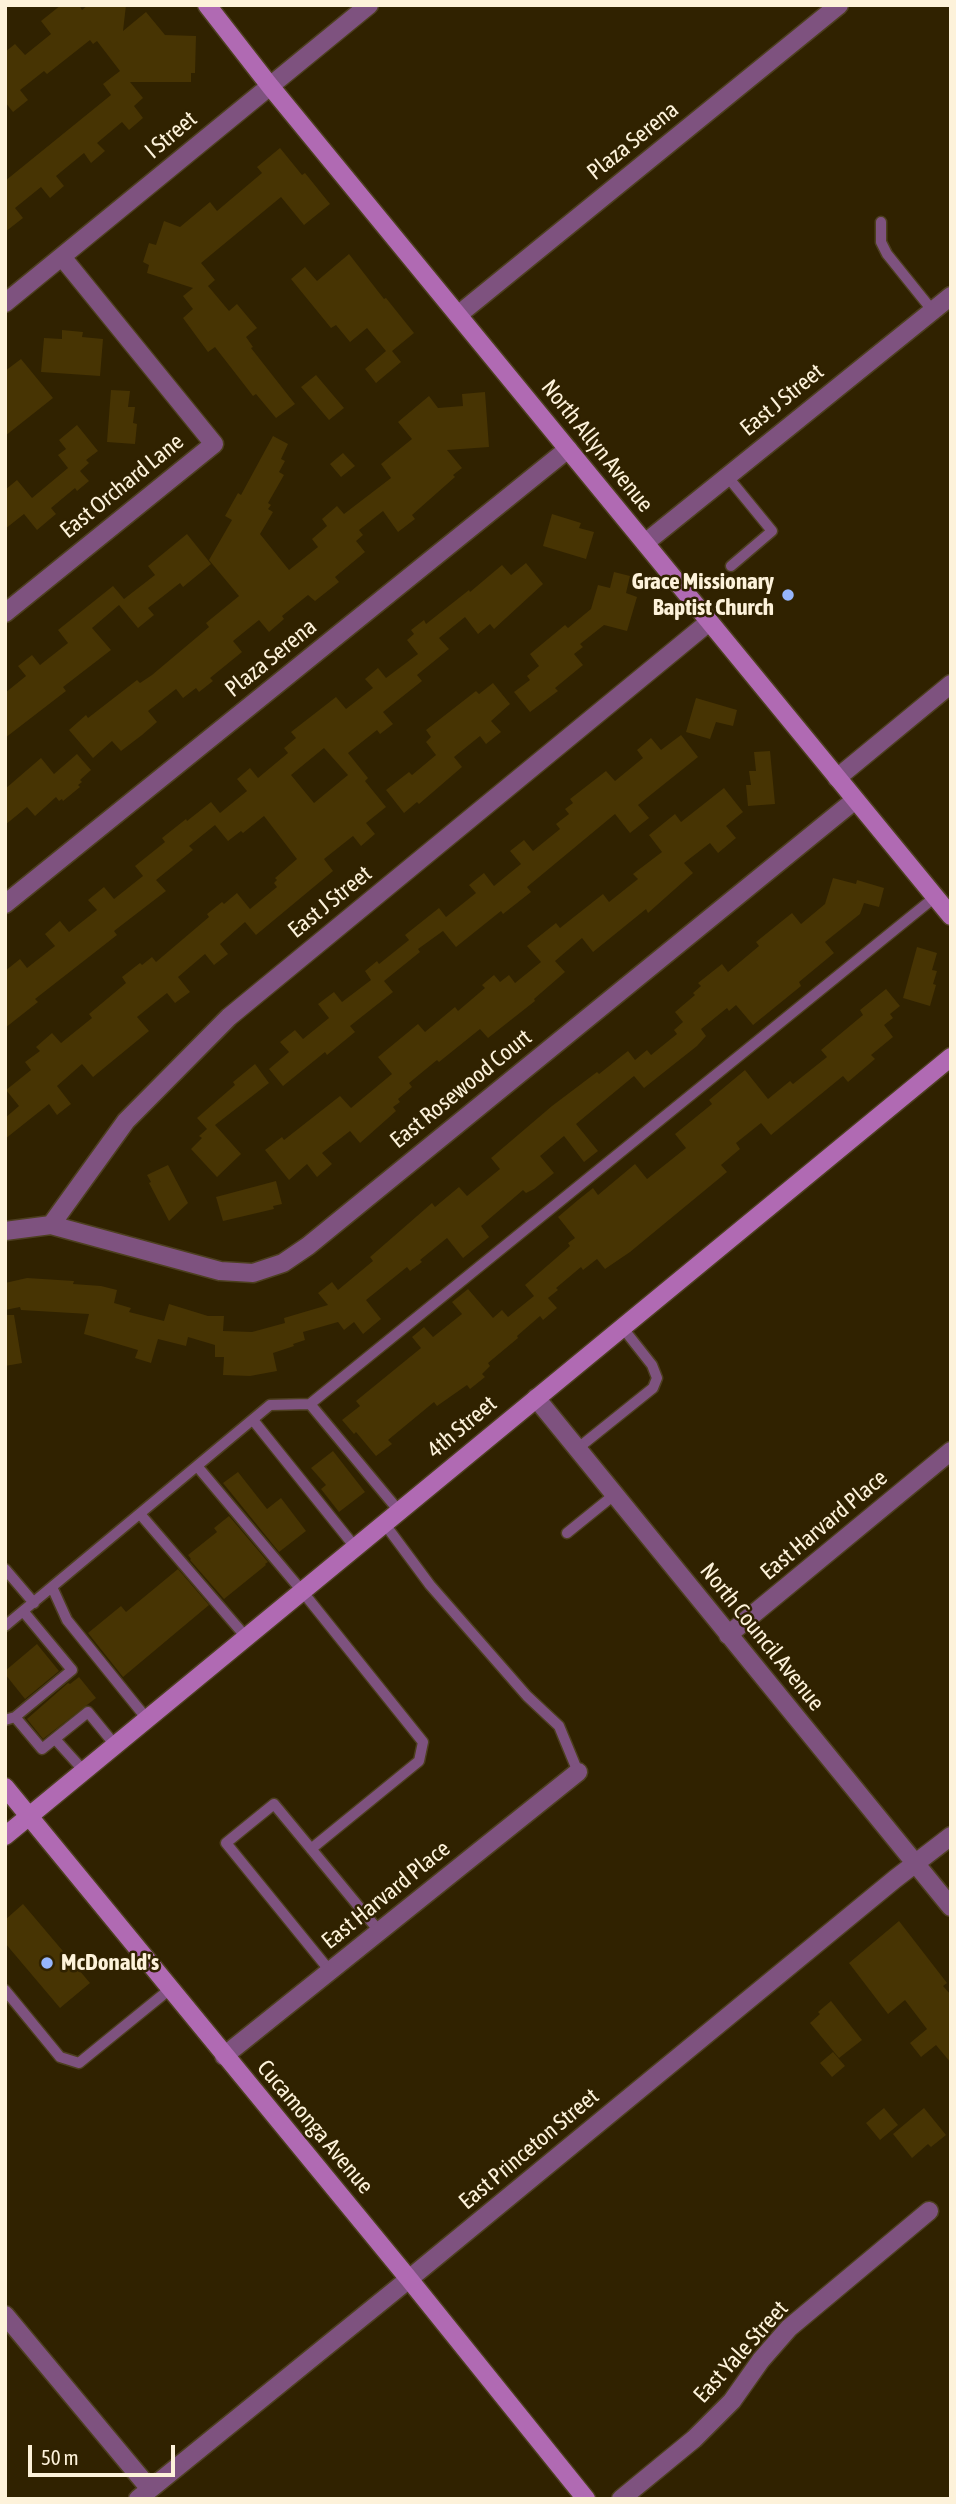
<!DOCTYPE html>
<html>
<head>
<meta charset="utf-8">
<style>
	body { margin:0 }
	#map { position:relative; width:956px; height:2504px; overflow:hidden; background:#302200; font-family:"Asap Condensed",sans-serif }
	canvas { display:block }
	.frame { position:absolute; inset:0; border:7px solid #fdf2da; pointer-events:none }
	.scale { position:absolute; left:28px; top:2445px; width:147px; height:32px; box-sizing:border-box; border:4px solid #fdf2da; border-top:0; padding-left:9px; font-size:21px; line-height:24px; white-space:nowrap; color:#fdf2da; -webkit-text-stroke:5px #302200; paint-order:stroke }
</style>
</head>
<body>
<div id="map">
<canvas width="956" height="2504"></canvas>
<div class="frame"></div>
<div class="scale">50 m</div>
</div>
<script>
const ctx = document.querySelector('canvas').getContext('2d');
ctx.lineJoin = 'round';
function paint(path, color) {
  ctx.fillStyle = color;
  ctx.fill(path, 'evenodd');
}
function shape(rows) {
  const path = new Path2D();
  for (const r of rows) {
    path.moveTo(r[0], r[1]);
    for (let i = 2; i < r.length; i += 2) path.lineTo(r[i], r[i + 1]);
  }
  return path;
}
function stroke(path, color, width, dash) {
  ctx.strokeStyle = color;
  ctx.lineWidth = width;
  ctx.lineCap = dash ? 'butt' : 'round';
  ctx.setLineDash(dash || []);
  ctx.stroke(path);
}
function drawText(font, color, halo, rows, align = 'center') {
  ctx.font = font + ' "Asap Condensed",sans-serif';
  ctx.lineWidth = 5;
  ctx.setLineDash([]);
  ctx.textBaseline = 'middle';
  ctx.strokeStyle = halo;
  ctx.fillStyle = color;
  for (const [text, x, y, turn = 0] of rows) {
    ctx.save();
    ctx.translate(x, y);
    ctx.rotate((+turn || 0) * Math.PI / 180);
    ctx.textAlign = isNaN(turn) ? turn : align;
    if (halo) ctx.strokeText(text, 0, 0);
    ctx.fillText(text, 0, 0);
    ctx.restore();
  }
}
paint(shape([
	[61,5,79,5,82,10,88,5,126,5,123,31,146,12,165,35,196,36,195,73,191,73,191,82,130,82,143,98,134,106,143,118,129,130,122,122,97,143,105,151,91,163,84,153,56,176,64,186,50,198,41,187,15,208,23,218,5,232,5,181,111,95,103,84,120,71,97,41,93,44,90,40,47,74,44,71,20,90,28,100,13,112,5,102,5,52,15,44,25,55,51,34,41,21],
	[280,148,302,175,305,173,330,204,304,225,281,197,201,263,215,280,208,286,229,311,237,304,257,328,246,337,253,347,251,348,295,404,276,418,256,394,253,396,215,347,208,352,183,318,193,309,183,296,193,288,147,273,149,265,143,262,149,243,156,245,164,221,180,227,210,202,217,211,262,173,257,167],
	[349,254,384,299,386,298,414,333,392,351,401,362,376,383,365,369,386,351,367,328,350,342,336,325,331,328,291,279,305,267,317,281],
	[62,330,83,332,82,337,103,339,100,376,41,372,44,338,62,339],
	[21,359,53,398,5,436,5,371],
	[316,375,344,408,329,420,301,387],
	[111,390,130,391,128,407,135,407,133,423,137,424,135,444,107,442],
	[485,392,489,447,447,450,462,468,453,475,455,477,412,515,415,519,398,532,383,511,359,530,363,535,356,541,365,552,335,577,339,582,315,601,308,595,282,616,284,619,269,632,259,620,233,641,242,652,210,678,213,681,199,692,196,688,183,698,176,689,148,711,157,722,142,735,121,751,112,741,93,758,69,730,86,715,88,718,137,680,140,683,152,675,209,627,206,623,239,596,209,560,232,520,225,516,238,493,241,495,273,436,288,444,281,459,285,461,279,472,284,475,268,503,271,505,268,509,273,512,260,534,289,570,318,547,312,539,327,526,322,519,337,506,344,514,391,478,381,464,412,439,398,422,429,396,438,408,463,406,462,394],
	[77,425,98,451,86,460,89,463,80,471,89,481,77,491,75,488,51,508,56,514,37,530,24,514,5,529,5,490,17,480,32,498,68,468,58,455,66,449,59,440],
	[343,453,355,466,341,477,330,464],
	[552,514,581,523,579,528,594,532,586,559,543,546],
	[187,534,211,564,183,587,180,583,148,608,154,615,138,628,119,605,92,628,111,650,63,687,66,691,5,738,5,693,26,676,18,666,32,655,40,665,68,643,58,630,113,586,124,599,155,575,148,566],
	[526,563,543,584,494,629,490,624,478,634,465,617,439,638,449,649,417,675,422,681,383,712,393,724,380,734,377,730,348,753,368,778,365,781,386,807,366,823,375,834,361,846,353,836,324,859,333,871,256,935,245,922,220,944,228,954,214,965,205,954,178,977,190,992,175,1003,167,993,137,1017,149,1031,93,1077,82,1064,57,1086,71,1104,57,1115,49,1104,5,1139,5,1118,19,1106,6,1090,31,1070,25,1062,40,1051,36,1047,52,1033,61,1043,92,1018,89,1014,126,983,122,977,140,963,142,965,152,957,156,962,209,917,207,914,222,902,224,904,237,893,250,909,277,887,274,883,277,880,275,878,297,859,264,816,243,833,241,831,228,841,215,825,189,846,193,850,156,880,166,891,114,931,117,935,35,999,38,1002,5,1028,5,971,20,959,27,968,55,946,45,934,60,921,69,932,97,910,88,900,104,887,114,899,143,876,135,866,165,842,162,838,186,819,187,821,211,802,220,813,247,791,237,779,250,768,258,778,288,753,284,748,296,738,291,732,336,697,346,709,373,688,365,679,378,668,386,678,418,654,407,640,414,634,411,630,424,620,426,624,469,590,470,592,502,565,511,575],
	[324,748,348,775,314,803,291,775],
	[614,572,630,576,626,593,637,597,627,631,604,625,580,644,583,647,574,654,583,665,555,688,558,691,530,712,514,692,530,680,527,676,539,666,530,654,565,625,568,628,591,609,598,585,610,588],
	[493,683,510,704,491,721,501,732,486,744,480,736,454,757,462,767,419,804,417,802,404,813,386,790,409,772,412,775,436,755,426,742,431,737,426,730,476,691,479,694],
	[696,698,737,710,733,726,716,722,710,739,686,732],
	[681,735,698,757,638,805,649,818,630,833,615,814,527,887,531,892,503,914,501,911,456,947,443,931,418,949,420,952,384,981,393,992,350,1026,355,1032,327,1055,325,1052,283,1086,269,1069,289,1052,280,1042,295,1030,303,1039,329,1018,318,1004,334,992,342,1002,371,980,365,971,377,961,379,964,409,940,405,935,439,908,446,917,476,893,469,885,484,873,494,886,521,864,510,851,524,840,533,851,560,829,556,824,569,814,565,809,573,803,570,799,606,771,615,781,643,758,637,750,651,738,661,750],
	[770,751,775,804,748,806,746,785,751,785,749,771,756,771,754,752],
	[77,754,91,770,80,780,82,782,78,785,80,787,63,801,62,799,59,801,56,797,35,816,27,807,5,825,5,789,41,758,54,774],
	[724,788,743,812,726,826,736,838,718,853,710,843,684,863,693,873,648,913,646,909,593,952,582,938,555,961,565,972,534,999,535,1001,488,1038,480,1029,439,1062,437,1060,409,1083,412,1087,398,1099,400,1102,393,1107,396,1111,360,1143,350,1131,322,1153,332,1164,317,1177,307,1164,289,1180,265,1150,282,1137,284,1140,340,1096,351,1108,392,1074,378,1057,418,1024,425,1032,455,1007,458,1011,485,988,482,985,494,975,500,982,509,975,515,983,541,962,527,946,556,923,560,928,603,894,609,902,638,879,633,874,662,852,649,835,675,814,681,822],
	[833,878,856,884,857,880,884,888,879,907,864,903,860,914,825,942,834,953,799,982,801,986,753,1025,736,1005,729,1011,727,1008,701,1029,706,1036,697,1046,644,1088,634,1076,576,1124,598,1151,584,1162,564,1136,540,1156,554,1173,534,1189,526,1193,523,1190,481,1226,489,1237,463,1258,447,1238,420,1260,422,1262,410,1271,407,1267,366,1300,381,1319,363,1334,354,1322,344,1330,338,1322,303,1332,305,1340,293,1344,294,1346,273,1353,277,1371,250,1376,223,1375,224,1357,215,1357,215,1345,188,1337,186,1346,158,1339,151,1363,135,1358,138,1350,84,1334,89,1314,21,1310,20,1307,5,1310,5,1283,27,1278,74,1281,73,1284,101,1286,117,1290,114,1303,131,1308,129,1312,164,1321,169,1304,208,1316,224,1316,223,1331,252,1332,285,1323,284,1318,328,1305,318,1293,332,1282,338,1290,373,1261,370,1257,432,1203,435,1207,459,1187,467,1196,500,1169,491,1158,552,1106,597,1072,599,1074,628,1051,635,1060,647,1050,651,1055,677,1034,674,1030,683,1022,675,1012,695,995,693,993,701,986,698,983,722,964,728,972,759,946,756,942,792,913,801,924,825,904],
	[917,947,937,953,932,970,937,971,933,984,936,985,930,1006,903,998],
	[886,989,900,1006,890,1014,893,1018,884,1025,893,1037,871,1055,875,1059,848,1082,843,1076,771,1135,761,1123,736,1143,740,1149,721,1165,727,1172,630,1252,605,1269,597,1259,583,1270,581,1267,556,1288,558,1290,548,1298,557,1308,543,1320,540,1316,517,1336,518,1338,488,1363,490,1366,482,1374,485,1377,470,1389,467,1385,437,1406,434,1402,388,1440,392,1444,376,1456,356,1432,354,1434,342,1420,360,1406,356,1401,421,1348,412,1337,424,1327,433,1337,462,1314,452,1302,468,1289,493,1318,502,1310,508,1317,534,1296,525,1285,570,1246,568,1243,575,1238,558,1217,578,1200,593,1188,598,1195,635,1164,647,1179,686,1148,675,1134,712,1104,709,1100,745,1070,768,1099,790,1081,793,1084,827,1057,821,1050,863,1015,860,1010],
	[255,1064,269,1083,215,1125,241,1154,217,1177,191,1149,202,1138,199,1136,207,1129,197,1118,235,1085,233,1082],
	[168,1165,188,1203,169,1221,149,1183,151,1182,147,1175],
	[276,1181,282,1204,273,1206,274,1209,223,1221,216,1197],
	[5,1315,14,1315,22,1363,5,1366],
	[333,1451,365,1492,339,1512,321,1489,326,1485,311,1468],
	[238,1472,267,1509,281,1498,306,1531,279,1552,223,1483],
	[229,1516,268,1562,265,1564,266,1565,224,1599,190,1560,191,1559,188,1555,217,1532,214,1528],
	[178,1569,209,1605,123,1677,88,1633,121,1606,126,1612],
	[37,1644,59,1671,25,1699,5,1674,5,1671],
	[79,1677,96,1698,43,1739,27,1719,68,1683,70,1684],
	[23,1904,90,1983,60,2008,5,1943,5,1920],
	[899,1921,947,1983,943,1986,951,1995,951,2063,936,2045,921,2057,910,2043,927,2029,905,2000,888,2014,849,1963],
	[831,2001,862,2040,839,2058,810,2023,820,2014,818,2012],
	[833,2052,845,2066,832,2077,820,2063],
	[884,2108,898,2125,880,2140,866,2123],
	[924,2108,946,2135,931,2147,928,2144,912,2158,893,2134]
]), '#473403');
const lane = shape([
	[881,222,881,242,887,254,932,310],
	[727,476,772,531,731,566],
	[310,1404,935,897],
	[253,1420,355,1547],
	[577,1449,653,1388,657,1378,652,1365,622,1327],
	[197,1466,302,1591,423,1742,419,1761,311,1849],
	[140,1514,246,1637],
	[384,1523,430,1585,527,1696,559,1726,578,1772],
	[567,1533,614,1495],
	[5,1569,34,1603],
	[52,1587,67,1620,147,1719],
	[5,1626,270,1405,310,1404,399,1511],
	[15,1717,42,1749,88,1712,115,1745],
	[5,1720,15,1717,72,1670,23,1611],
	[55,1739,84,1771],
	[330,1971,226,1843,274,1804,379,1931],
	[5,1990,60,2057,79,2063,170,1989]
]);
const street = shape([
	[5,303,369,5],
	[458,315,839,5],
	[645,543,951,296],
	[5,613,214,444,62,257],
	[837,778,951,684],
	[5,904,568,449],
	[51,1225,220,1271,253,1273,283,1263,308,1246,855,800],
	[5,1231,51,1225,126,1121,229,1017,709,622],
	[536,1398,951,1907],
	[728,1635,951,1451],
	[224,2056,578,1772],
	[5,2315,150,2489],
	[138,2499,409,2279,895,1879,951,1836],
	[621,2499,694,2439,732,2401,761,2360,789,2328,929,2211]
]);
const secondary = shape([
	[207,5,270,86,951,916],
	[5,1787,409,2279,586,2499],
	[5,1836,951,1057]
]);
stroke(lane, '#4d3f1f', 13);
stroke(street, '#4d3f1f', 21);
stroke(secondary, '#4d3f1f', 21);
stroke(lane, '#7e527f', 10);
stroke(street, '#7e527f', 18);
stroke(secondary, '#b06ab3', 18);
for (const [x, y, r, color] of [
	[788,595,7,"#96b6fd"],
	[47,1963,7,"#96b6fd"]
]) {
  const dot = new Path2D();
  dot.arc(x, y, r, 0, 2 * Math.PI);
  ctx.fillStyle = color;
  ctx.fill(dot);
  stroke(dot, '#302200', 2.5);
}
drawText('23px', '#fdf2da', '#302200', [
	["I Street",171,135,-40],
	["Plaza Serena",633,141,-39],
	["East J Street",782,400,-39],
	["North Allyn Avenue",597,446,51],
	["East Orchard Lane",122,486,-39],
	["Plaza Serena",271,658,-39],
	["East J Street",330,902,-39],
	["East Rosewood Court",461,1089,-39],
	["4th Street",462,1427,-40],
	["East Harvard Place",824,1525,-40],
	["North Council Avenue",762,1637,51],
	["East Harvard Place",386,1895,-39],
	["Cucamonga Avenue",315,2127,50],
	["East Princeton Street",529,2149,-40],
	["East Yale Street",741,2352,-48]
]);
drawText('bold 23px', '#fdf2da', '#302200', [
	["Grace Missionary",774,582],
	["Baptist Church",774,608],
	["McDonald's",61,1963,"left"]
], 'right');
</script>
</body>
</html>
